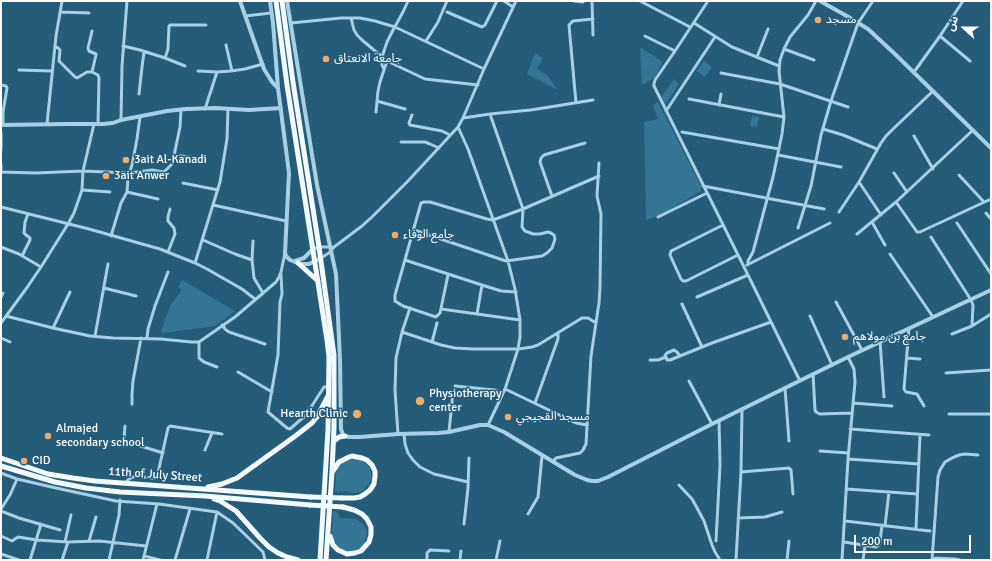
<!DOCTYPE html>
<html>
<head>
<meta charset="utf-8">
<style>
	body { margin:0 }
	#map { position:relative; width:992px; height:561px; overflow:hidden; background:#245c7a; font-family:Signika,"Noto Sans Arabic",sans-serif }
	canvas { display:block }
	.frame { position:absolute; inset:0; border:2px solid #fff; pointer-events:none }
	.north { position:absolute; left:944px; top:8px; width:40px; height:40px; -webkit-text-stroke:3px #245c7a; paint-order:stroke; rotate:291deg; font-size:11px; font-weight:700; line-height:16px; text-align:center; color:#fff }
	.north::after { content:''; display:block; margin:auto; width:14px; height:18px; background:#fff; clip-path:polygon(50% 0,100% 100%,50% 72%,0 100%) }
	.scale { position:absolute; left:854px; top:535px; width:117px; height:18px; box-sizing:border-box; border:2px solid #fff; border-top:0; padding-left:5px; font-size:12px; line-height:14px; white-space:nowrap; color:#fff; -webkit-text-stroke:3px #245c7a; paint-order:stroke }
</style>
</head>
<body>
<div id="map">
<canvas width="992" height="561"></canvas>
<div class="frame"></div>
<div class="north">ش</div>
<div class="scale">200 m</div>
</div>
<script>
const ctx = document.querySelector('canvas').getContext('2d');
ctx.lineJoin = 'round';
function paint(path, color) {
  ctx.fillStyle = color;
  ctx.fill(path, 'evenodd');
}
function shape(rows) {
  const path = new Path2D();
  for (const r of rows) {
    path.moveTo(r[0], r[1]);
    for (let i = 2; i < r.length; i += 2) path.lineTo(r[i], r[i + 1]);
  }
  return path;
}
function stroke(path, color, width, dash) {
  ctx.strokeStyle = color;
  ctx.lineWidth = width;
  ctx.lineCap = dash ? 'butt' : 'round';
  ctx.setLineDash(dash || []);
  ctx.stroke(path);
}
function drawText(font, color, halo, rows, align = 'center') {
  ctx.font = font + ' Signika,"Noto Sans Arabic",sans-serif';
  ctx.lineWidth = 3;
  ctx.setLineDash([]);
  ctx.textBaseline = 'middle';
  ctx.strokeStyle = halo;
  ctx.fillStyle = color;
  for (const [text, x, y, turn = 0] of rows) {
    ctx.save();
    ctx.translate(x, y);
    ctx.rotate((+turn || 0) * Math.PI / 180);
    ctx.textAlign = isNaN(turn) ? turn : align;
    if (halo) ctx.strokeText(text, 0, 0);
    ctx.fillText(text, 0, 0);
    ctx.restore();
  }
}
paint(shape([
	[640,47,663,62,655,77,642,85],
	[535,53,543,58,537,69,547,75,558,90,527,74],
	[704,61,712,67,705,77,697,71],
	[674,79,679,84,665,105,661,97],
	[658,102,701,186,701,191,658,216,646,220,644,122,658,119,653,105],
	[752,116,759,117,757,127,750,126],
	[182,280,235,311,215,326,162,333,161,331,171,304,182,290,178,287],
	[351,458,362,460,366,463,370,468,371,473,371,479,369,484,361,492,355,493,345,491,335,492,336,474,338,468,341,463],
	[333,511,337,512,340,518,356,519,362,523,365,527,367,532,366,538,364,543,361,548,356,551,350,552,344,551,334,544,332,539,332,533]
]), '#347596');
stroke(shape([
	[504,1,513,7],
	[574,1,583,2],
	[592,1,593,35],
	[640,1,690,27],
	[708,1,675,51,655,80,654,84,654,86,748,275,800,381],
	[61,12,89,13],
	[447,12,482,27,485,25,497,1],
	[245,16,271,13],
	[351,18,354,30,357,35,362,40,387,61,425,79,478,85],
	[291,23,341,18,360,18,375,21,395,27,484,69],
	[694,23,732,47,779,66],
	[92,31,88,48,89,51,96,54,96,55,92,72,98,75,99,78,98,124],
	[645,36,675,51],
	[940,36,970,61],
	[426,41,438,22,447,1],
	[226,45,232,71],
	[55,46,58,48,60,50,59,61,75,77,77,78,87,72,92,72],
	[123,46,140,50,165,58,185,66],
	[784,49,814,60],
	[757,57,768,29],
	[165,58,168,49,169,26,170,25,206,25],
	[384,69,382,65,381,60,387,42,392,32,403,12,408,1],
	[19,70,52,71],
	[198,71,217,72],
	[914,72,940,36,963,1],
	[721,73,780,84,848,107],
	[1,85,6,86,7,88,3,112,3,125],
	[139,94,142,67,144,52],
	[689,99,784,117],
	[377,101,405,109],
	[576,103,569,25,573,21,593,19],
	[719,105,721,94],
	[205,109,217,72,231,71,245,69,263,64],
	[666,111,715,37],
	[376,112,378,91,380,82,387,61],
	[412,115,409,123,410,125,442,131,450,135],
	[463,118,490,114,520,111,531,110,593,100],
	[121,120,122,66,127,1],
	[47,124,56,36,62,1],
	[458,127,468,149,508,261,515,289,520,320,520,337,518,349,505,389,488,425],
	[823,129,843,135,877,149],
	[1,132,1,150],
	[682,132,779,149],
	[914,136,933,169],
	[401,142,425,142,430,144,439,148],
	[174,155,195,158],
	[778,155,841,167],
	[1,164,1,172],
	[1,172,36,173,83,171,129,173,152,170,164,172,172,164,175,151,180,127,181,110],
	[894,173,907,192],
	[959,175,984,202],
	[859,182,881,215],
	[183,183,218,190],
	[703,186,824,209],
	[82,190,110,192],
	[127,192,158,199],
	[552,196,540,162,541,158,544,155,585,143],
	[896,202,917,232,920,232,991,199],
	[213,205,286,221],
	[1,207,89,229,160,249,195,263,207,269,242,289,255,299],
	[839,212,859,182,881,143,886,136,893,129,933,91],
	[986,213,991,219],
	[658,217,707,193],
	[872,222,885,245],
	[957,223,991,274],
	[723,225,671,251,670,255,681,279,683,281,686,281,738,255],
	[798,228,811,186,821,135,831,101,858,23,873,1],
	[414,230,506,261,542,256,547,253,552,248,555,239,554,235,551,233,548,232,540,234,533,234,525,231,522,227,523,209,490,114],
	[857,234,896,202,973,130],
	[111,236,121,203,127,192,128,178,132,165,137,139,140,117],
	[931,237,971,300,973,305,972,326],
	[203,240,235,254,252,260,254,278,263,293],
	[1,247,19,254,41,267],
	[319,247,332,247],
	[168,252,175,234,174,228,168,221,168,217,170,209],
	[890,254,933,317],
	[22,256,30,240,30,238,25,234,24,233,25,222,28,214],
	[321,258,329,253,334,247,362,226,373,216,408,181,458,127,463,118,484,69,516,1],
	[252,260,253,241],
	[405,260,482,285,501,291,516,292],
	[195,263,220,182,227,139,228,109],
	[748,264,748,261,753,252,773,177,782,134,784,117,779,71,780,60,784,49,790,37,808,15,816,1],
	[747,265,830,223],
	[281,274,282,294,280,302,278,355,268,412,287,428,290,429,306,415,324,387,329,387],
	[448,275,440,313,436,317,403,306,395,301,395,295,421,203,424,202,430,202,487,219,493,220,523,209,599,176],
	[104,288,136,296],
	[1,297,3,293],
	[697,297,748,275],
	[836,302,862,350],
	[682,304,702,347],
	[441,309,520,320],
	[477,314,482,285],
	[6,316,53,328,90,336,113,338,161,339,191,342,199,342,235,317,276,282,279,277,281,272,285,253],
	[810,316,832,365],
	[1,323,26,289,41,267,68,224,74,213,82,190,83,171,94,124],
	[222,325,226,330,229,332,265,344],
	[53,328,70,292],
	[909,328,904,389,906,392,917,394,924,406],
	[402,332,441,345,455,348,473,349,518,349,532,347,538,345,582,318,588,318,596,323],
	[952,334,972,326,991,314],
	[95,336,108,264],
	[1,338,10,342],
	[147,338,148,329,155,306,168,272],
	[880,341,884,397],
	[199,342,199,358,204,362,217,367],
	[432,342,437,323],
	[666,357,665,355,667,353,674,350,677,352,680,356],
	[907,358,920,359],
	[650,360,658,360,666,357,667,360,670,360,712,343,771,322],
	[238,372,272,392],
	[946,373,991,370],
	[813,374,815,410,816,412,820,414,851,413],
	[689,381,712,424],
	[455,386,494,390,503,393],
	[785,388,789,441],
	[505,389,576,423,587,425],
	[535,403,558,339,558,333],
	[853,403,892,406],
	[132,404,132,394,133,381,141,338],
	[949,414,991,414],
	[125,426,124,438,125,441,163,453],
	[850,429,929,435],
	[449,432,453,392],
	[398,434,395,390,396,358,402,332,410,308],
	[404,434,405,444,408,453,413,460,420,467,434,474,468,482],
	[205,450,212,433],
	[820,451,848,453],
	[848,459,919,464],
	[553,462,556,458,580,453,583,450,586,444,591,356,599,303,600,287,601,214,597,196,599,163],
	[741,472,789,468,791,470,793,494],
	[1,473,17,479,56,488,116,501,159,504,217,512,233,523,263,552,265,560],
	[125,483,129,479,135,476,152,478,155,478,157,476,158,473,168,428,170,426,222,434],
	[679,485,692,499,696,506,704,521,712,545,715,552,720,560],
	[846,489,917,494],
	[1,509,10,495,17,479],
	[1,511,19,518,60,530],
	[528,514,538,497,542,456],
	[738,518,765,517,782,512],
	[845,521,930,531],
	[464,524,468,488,469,458],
	[885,526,889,492],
	[916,529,920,435],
	[1,536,12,541,18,537,37,540,68,542,99,541,146,546],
	[89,541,96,517],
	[716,541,720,465,719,420],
	[65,542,71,515],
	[844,542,876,547,879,545,880,542,882,525],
	[1,554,19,560],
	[144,556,160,560],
	[933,558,955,559,960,560],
	[30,560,41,524],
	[62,560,68,542],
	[109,560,119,515,120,500],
	[143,560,157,504],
	[175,560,190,509],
	[207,560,217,512],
	[427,560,427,553,430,550,449,551],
	[460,560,461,551],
	[496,560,500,541],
	[736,560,741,472,742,409],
	[787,560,789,541],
	[842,560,848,459,855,382,854,369,848,357],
	[863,560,865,546],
	[932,560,938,477,940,470,945,462,952,458,959,455,965,454,978,455]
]), '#a7d0e4', 3);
stroke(shape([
	[240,1,264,69,272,82,278,88],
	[270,1,273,23,278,88,289,173,285,253,286,256,290,260,300,264,309,264,321,258],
	[287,1,317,185,336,274,340,360,341,429,343,435,345,436,349,437,360,437,398,434,438,433,449,432,480,425,488,425,504,432,575,475,587,480,592,481,598,481,608,477,712,424,848,357,991,290],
	[820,1,845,15,868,29,896,55,991,148],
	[1,125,67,124,103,124,113,123,121,120,167,111,186,109,215,108,249,110,281,108],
	[295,261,304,258,312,250,319,247]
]), '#a7d0e4', 4);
stroke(shape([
	[276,1,287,85,327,340,329,357,328,430,320,560],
	[282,1,293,82,319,247,334,355,334,428,332,472,326,560],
	[298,263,318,281],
	[334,441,339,437,345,436],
	[1,458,48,474,73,478,95,481,311,497],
	[1,466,55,482,86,488,120,492,205,496,310,505],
	[333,471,339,462,349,457,352,456,362,458,367,460,372,465,375,471,375,476,374,484,370,490,365,494,360,497,354,498,342,498],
	[208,487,222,484,237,478,294,437,312,423,317,417,328,396],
	[214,499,220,501,236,511,260,538,269,547,278,553,287,557,298,560],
	[330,536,333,545,338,550,347,554,355,553,361,551,369,542,371,535,371,527,367,519,362,514,354,510,343,507]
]), '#f3fafe', 5);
stroke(shape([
	[311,497,342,498],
	[310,505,343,507]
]), '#f3fafe', 5);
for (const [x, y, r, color] of [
	[818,20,4,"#efac6a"],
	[326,59,4,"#efac6a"],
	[126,160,4,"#efac6a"],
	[106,176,4,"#efac6a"],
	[395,235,4,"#efac6a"],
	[845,337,4,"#efac6a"],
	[420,401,5,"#efac6a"],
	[357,414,5,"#efac6a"],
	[508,417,4,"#efac6a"],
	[48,436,4,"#efac6a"],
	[24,461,4,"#efac6a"]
]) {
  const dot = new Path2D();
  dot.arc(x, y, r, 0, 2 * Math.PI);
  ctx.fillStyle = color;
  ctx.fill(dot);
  stroke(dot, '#245c7a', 1.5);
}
drawText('12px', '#fff', '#245c7a', [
	["مسجد",826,20],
	["جامعة الانعتاق",334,59],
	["3ait Al-Kanadi",134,160],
	["3ait Anwer",114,176],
	["جامع الوفاء",403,235],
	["جامع بن مولاهم",853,337],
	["Physiotherapy",429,394],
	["center",429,408],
	["Hearth Clinic",348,414,"right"],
	["مسجد القجيجي",516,417],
	["Almajed",56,429],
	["secondary school",56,443],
	["CID",32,461]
], 'left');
drawText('12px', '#fff', '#245c7a', [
	["11th of July Street",155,475,4]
]);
</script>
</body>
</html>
